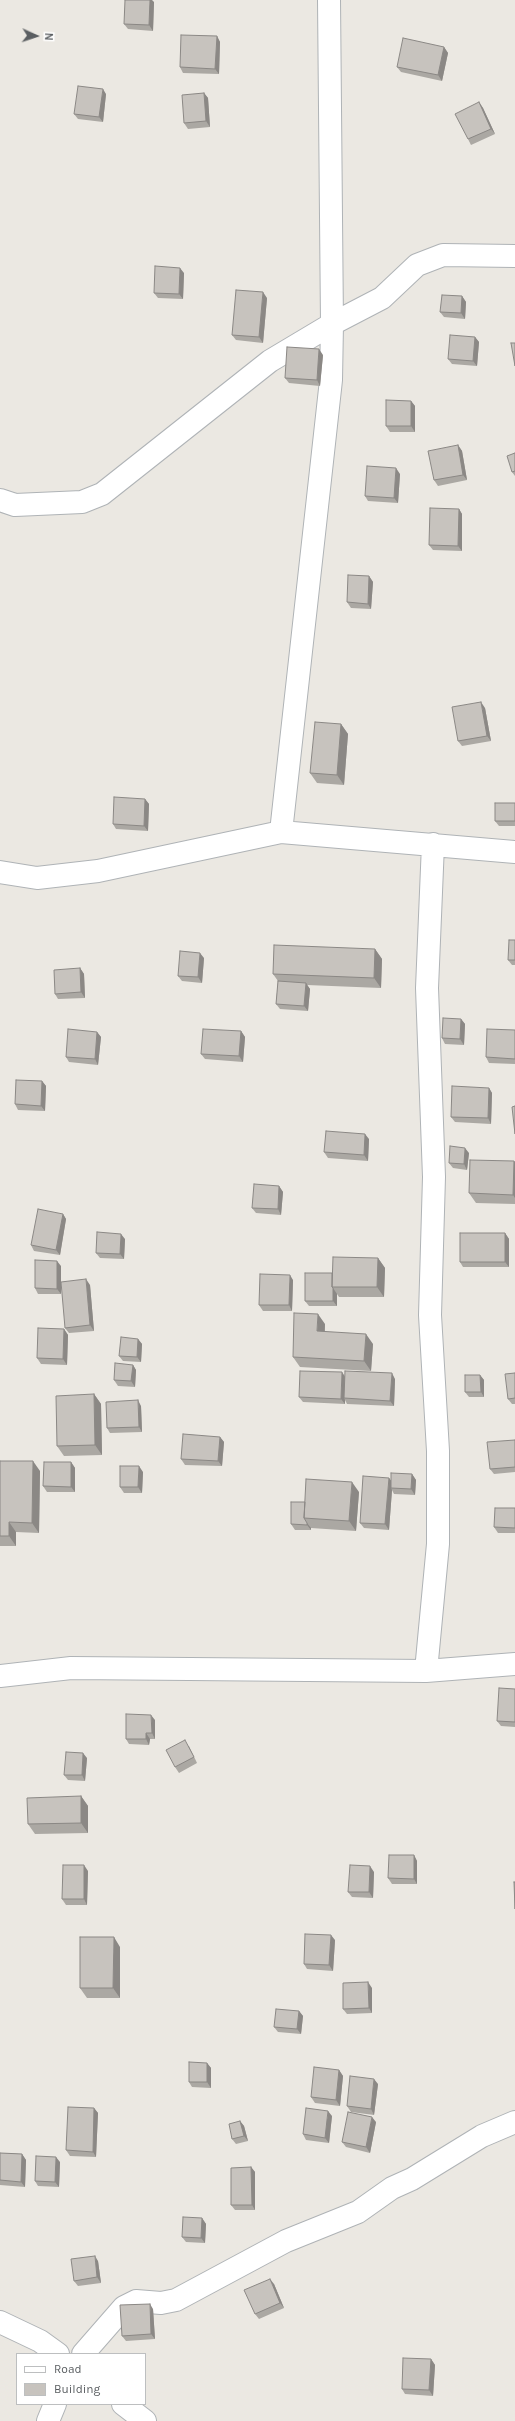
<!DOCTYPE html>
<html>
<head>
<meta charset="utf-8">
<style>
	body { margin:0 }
	#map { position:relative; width:515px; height:2421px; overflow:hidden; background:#ebe8e2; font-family:Karla,sans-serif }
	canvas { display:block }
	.legend { position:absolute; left:16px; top:2353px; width:130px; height:52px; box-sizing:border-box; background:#fff; border:1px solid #bdbfc0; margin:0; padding:5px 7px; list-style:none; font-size:12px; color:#5a5e61 }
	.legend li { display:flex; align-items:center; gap:8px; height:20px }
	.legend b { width:20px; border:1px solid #bdbfc0 }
	.north { position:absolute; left:16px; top:16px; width:40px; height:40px; -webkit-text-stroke:3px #fff; paint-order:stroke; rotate:93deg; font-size:11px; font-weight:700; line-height:16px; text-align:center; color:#5a5e61 }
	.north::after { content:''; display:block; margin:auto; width:14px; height:18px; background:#5a5e61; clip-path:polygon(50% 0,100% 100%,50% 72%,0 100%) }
</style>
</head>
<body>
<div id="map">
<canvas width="515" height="2421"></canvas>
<ul class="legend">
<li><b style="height:5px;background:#fff"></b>Road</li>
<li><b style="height:11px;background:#c7c3be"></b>Building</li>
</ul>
<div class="north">N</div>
</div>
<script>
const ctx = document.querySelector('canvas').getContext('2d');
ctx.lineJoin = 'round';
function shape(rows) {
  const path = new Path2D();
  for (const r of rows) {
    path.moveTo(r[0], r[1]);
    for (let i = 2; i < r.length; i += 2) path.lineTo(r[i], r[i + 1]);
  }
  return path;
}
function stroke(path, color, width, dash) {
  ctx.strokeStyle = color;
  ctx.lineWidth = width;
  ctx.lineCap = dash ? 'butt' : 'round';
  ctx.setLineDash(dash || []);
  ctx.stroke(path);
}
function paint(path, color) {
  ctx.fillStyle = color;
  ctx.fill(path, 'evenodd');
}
const street = shape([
	[0,500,15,505,82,502,102,494,270,361,332,324,329,0],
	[281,832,331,380,332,324,382,298,417,265,443,255,515,256],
	[0,872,37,878,98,871,281,832,515,852],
	[426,1671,438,1544,438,1451,430,1315,434,1177,427,988,433,844],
	[0,1676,71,1668,426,1671,515,1664],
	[0,2322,40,2341,58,2354],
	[83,2354,124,2307,136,2301,161,2303,176,2300,286,2241,358,2212,392,2188,412,2179,482,2136,515,2122],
	[123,2404,145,2421],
	[48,2421,55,2404]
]);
stroke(street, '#afb3b6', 24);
stroke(street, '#fff', 22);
paint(shape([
	[154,2,153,31,128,29,124,24],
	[217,36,220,42,219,74,183,73,180,67],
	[444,47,448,53,442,81,401,72,397,67],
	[204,93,208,98,210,127,188,129,184,123],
	[106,94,103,122,78,119,74,114],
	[479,102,483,108,495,134,471,145,468,139],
	[184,273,183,299,158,298,154,293],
	[462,296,466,302,465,319,444,317,440,312],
	[267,298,263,343,236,340,232,335],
	[475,337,479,342,477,366,452,364,448,359],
	[323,355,320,386,289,383,285,378],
	[411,401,415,406,415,432,390,432,386,426],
	[458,445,462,451,467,480,438,486,434,480],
	[515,453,515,476,512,472],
	[400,474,398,503,368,501,365,496],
	[459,509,462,514,462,551,433,550,429,545],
	[369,576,373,582,371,609,351,608,347,602],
	[485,708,491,741,462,746,458,741],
	[341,724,348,734,344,785,317,783,310,773],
	[145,799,149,804,148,831,116,829,113,824],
	[515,803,515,826,499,826,495,821],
	[515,940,515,965,512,965,508,960],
	[375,949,382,959,381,988,307,985,310,989,308,1011,280,1009,276,1004,278,981,273,974],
	[204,958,202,983,182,981,178,976],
	[80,968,84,974,85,998,58,999,55,994],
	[461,1019,465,1024,464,1045,445,1044,442,1038],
	[515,1030,515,1064,489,1063,486,1057],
	[241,1031,245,1037,243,1062,205,1059,201,1054],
	[97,1032,101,1037,98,1065,69,1062,66,1057],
	[42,1081,46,1086,45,1111,18,1110,15,1104],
	[489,1088,492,1093,491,1124,455,1122,451,1117],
	[369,1139,368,1161,328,1158,324,1152],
	[469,1153,467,1170,453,1168,449,1163],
	[514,1161,515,1162,515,1204,476,1203,469,1193],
	[279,1186,283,1192,281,1215,256,1213,252,1208],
	[63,1214,66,1219,60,1255,34,1251,31,1245],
	[505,1233,509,1239,509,1267,463,1267,460,1262],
	[125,1239,124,1259,100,1258,96,1253],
	[378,1258,385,1268,384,1297,339,1297,337,1294,337,1306,309,1306,305,1301,332,1273],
	[61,1266,61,1294,38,1294,35,1288],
	[293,1280,292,1311,263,1311,259,1305],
	[90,1285,94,1331,69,1333,65,1328],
	[325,1324,325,1332,373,1344,371,1371,300,1367,293,1357],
	[64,1329,68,1335,67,1365,41,1364,37,1358],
	[138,1339,142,1344,141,1362,123,1361,119,1356],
	[133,1365,136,1370,135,1387,118,1386,114,1380],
	[515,1373,515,1404,512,1404,508,1399],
	[480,1375,484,1380,484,1397,469,1397,465,1392],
	[395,1379,394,1406,347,1404,345,1400,345,1404,303,1402,299,1397],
	[94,1394,101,1404,102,1455,64,1456,57,1446],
	[141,1406,142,1432,110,1433,107,1428],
	[220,1437,224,1442,222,1466,185,1465,181,1459],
	[515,1440,515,1472,494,1474,490,1469],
	[0,1461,40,1471,39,1533,16,1532,16,1546,0,1546],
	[71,1462,75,1468,75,1492,47,1492,43,1486],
	[143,1472,142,1493,124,1493,120,1487],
	[412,1474,416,1480,415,1495,394,1494,392,1490,389,1530,364,1528,360,1523,389,1478,391,1481],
	[359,1492,356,1531,311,1528,311,1530,295,1530,291,1524,305,1502],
	[515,1508,515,1533,498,1533,494,1527],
	[515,1689,515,1727,501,1726,497,1721],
	[155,1720,155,1739,150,1739,149,1745,129,1744,126,1739],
	[189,1746,197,1763,179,1773,175,1767],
	[87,1758,85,1781,68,1780,64,1775],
	[81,1796,88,1806,88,1833,35,1834,28,1824],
	[414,1855,417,1861,417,1884,392,1884,388,1878],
	[88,1871,87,1905,66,1905,62,1899],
	[374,1872,373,1898,352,1897,348,1892],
	[335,1940,333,1971,307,1969,304,1964],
	[120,1947,120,1998,87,1998,80,1988],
	[372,1988,372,2013,347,2014,343,2009],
	[299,2011,303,2016,301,2034,278,2032,274,2027],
	[207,2063,211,2068,211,2088,192,2087,189,2082],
	[339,2070,343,2076,340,2106,315,2103,311,2097],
	[378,2084,374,2115,351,2112,347,2106],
	[94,2108,98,2113,96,2157,70,2156,66,2150],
	[332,2116,329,2143,306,2140,303,2134],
	[240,2121,244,2126,248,2141,236,2144,232,2139],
	[376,2122,370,2153,346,2147,342,2142],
	[0,2153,22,2154,26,2160,25,2187,0,2185],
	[60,2162,59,2187,38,2186,35,2181],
	[251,2167,255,2172,255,2210,235,2210,231,2205],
	[202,2218,206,2224,205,2243,186,2242,182,2237],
	[98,2261,101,2283,78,2286,74,2281],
	[274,2284,284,2308,259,2319,255,2314],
	[153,2309,155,2339,126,2341,122,2336],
	[431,2359,435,2365,433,2396,405,2394,402,2389]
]), '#aba8a3');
paint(shape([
	[150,0,152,0,154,2,153,31,149,25],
	[217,36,220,42,219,74,215,69],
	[444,47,448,53,442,81,438,75],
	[103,89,106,94,103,122,99,117],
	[204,93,208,98,210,127,206,121],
	[479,102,483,108,495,134,491,129],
	[180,268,184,273,183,299,179,294],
	[263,292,267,298,263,343,259,337],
	[462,296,466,302,465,319,461,313],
	[475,337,479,342,477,366,473,361],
	[319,349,323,355,320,386,317,380],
	[411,401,415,406,415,432,411,426],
	[458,445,462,451,467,480,463,475],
	[396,468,400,474,398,503,394,498],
	[459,509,462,514,462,551,458,546],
	[369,576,373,582,371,609,368,604],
	[481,702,485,708,491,741,487,736],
	[341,724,348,734,344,785,337,775],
	[145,799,149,804,148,831,144,826],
	[375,949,382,959,381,988,374,978],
	[200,953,204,958,202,983,198,977],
	[80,968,84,974,85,998,81,992],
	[306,983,310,989,308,1011,304,1006],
	[461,1019,465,1024,464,1045,460,1039],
	[241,1031,245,1037,243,1062,239,1056],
	[97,1032,101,1037,98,1065,95,1059],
	[42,1081,46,1086,45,1111,41,1106],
	[489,1088,492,1093,491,1124,488,1118],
	[365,1134,369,1139,368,1161,364,1155],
	[465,1148,469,1153,467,1170,464,1164],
	[514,1161,515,1162,515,1198,513,1195],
	[279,1186,283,1192,281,1215,278,1209],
	[63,1214,66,1219,60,1255,56,1250],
	[505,1233,509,1239,509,1267,505,1262],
	[121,1234,125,1239,124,1259,120,1254],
	[378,1258,385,1268,384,1297,377,1287],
	[57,1261,61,1266,61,1294,57,1289],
	[290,1275,293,1280,292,1311,289,1305],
	[86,1279,90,1285,94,1331,90,1325],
	[333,1288,337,1294,337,1306,333,1301],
	[318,1314,325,1324,324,1341,317,1331],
	[64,1329,68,1335,67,1365,63,1359],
	[366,1334,373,1344,371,1371,364,1361],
	[138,1339,142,1344,141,1362,137,1357],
	[133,1365,136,1370,135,1387,131,1381],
	[342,1372,346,1378,344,1398,345,1400,345,1404,341,1399],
	[392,1373,395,1379,394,1406,390,1401],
	[480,1375,484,1380,484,1397,481,1392],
	[94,1394,101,1404,102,1455,95,1445],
	[138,1400,141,1406,142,1432,139,1427],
	[220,1437,224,1442,222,1466,218,1461],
	[33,1461,40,1471,39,1533,32,1523],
	[71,1462,75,1468,75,1492,71,1487],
	[139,1466,143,1472,142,1493,138,1487],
	[412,1474,416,1480,415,1495,411,1489],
	[389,1478,393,1483,391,1488,392,1490,389,1530,385,1524],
	[352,1482,359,1492,356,1531,349,1521],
	[9,1522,16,1532,16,1546,9,1536],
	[307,1523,311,1528,311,1530,307,1525],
	[151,1715,155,1720,155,1739,152,1733],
	[146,1733,150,1739,149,1745,146,1739],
	[83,1753,87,1758,85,1781,82,1775],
	[81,1796,88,1806,88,1833,81,1823],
	[414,1855,417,1861,417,1884,414,1879],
	[84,1865,88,1871,87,1905,84,1899],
	[370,1866,374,1872,373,1898,369,1892],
	[331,1935,335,1940,333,1971,329,1965],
	[114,1937,120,1947,120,1998,113,1988],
	[368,1982,372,1988,372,2013,369,2008],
	[299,2011,303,2016,301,2034,297,2029],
	[207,2063,211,2068,211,2088,207,2082],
	[339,2070,343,2076,340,2106,336,2100],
	[374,2079,378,2084,374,2115,371,2109],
	[94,2108,98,2113,96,2157,93,2152],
	[328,2111,332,2116,329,2143,325,2138],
	[372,2117,376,2122,370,2153,366,2147],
	[240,2121,244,2126,248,2141,244,2136],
	[22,2154,26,2160,25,2187,21,2182],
	[56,2157,60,2162,59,2187,55,2182],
	[251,2167,255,2172,255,2210,252,2205],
	[202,2218,206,2224,205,2243,201,2238],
	[95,2256,98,2261,101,2283,97,2277],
	[270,2279,274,2284,284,2308,280,2303],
	[150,2304,153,2309,155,2339,151,2334],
	[431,2359,435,2365,433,2396,429,2390]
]), '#8b8885');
const building = shape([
	[125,0,150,0,149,25,124,24,125,0],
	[181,35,217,36,215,69,180,67,181,35],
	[403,38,444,47,438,75,397,67,403,38],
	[78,86,103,89,99,117,74,114,78,86],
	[204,93,206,121,184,123,182,95,204,93],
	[479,102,491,129,468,139,455,114,479,102],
	[155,266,180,268,179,294,154,293,155,266],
	[236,290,263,292,259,337,232,335,236,290],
	[442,295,462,296,461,313,440,312,442,295],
	[450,335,475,337,473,361,448,359,450,335],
	[511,343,515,343,515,366,511,343],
	[287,347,319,349,317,380,285,378,287,347],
	[386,400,411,401,411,426,386,426,386,400],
	[458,445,463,475,434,480,428,451,458,445],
	[515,453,515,471,512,472,507,456,515,453],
	[367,466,396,468,394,498,365,496,367,466],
	[430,508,459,509,458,546,429,545,430,508],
	[348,575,369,576,368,604,347,602,348,575],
	[481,702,487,736,458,741,452,707,481,702],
	[315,722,341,724,337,775,310,773,315,722],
	[114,797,145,799,144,826,113,824,114,797],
	[495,803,515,803,515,821,495,821,495,803],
	[509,940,515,940,515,960,508,960,509,940],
	[274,945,375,949,374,978,273,974,274,945],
	[180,951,200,953,198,977,178,976,180,951],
	[80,968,81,992,55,994,54,970,80,968],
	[278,981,306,983,304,1006,276,1004,278,981],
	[443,1018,461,1019,460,1039,442,1038,443,1018],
	[68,1029,97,1032,95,1059,66,1057,68,1029],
	[203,1029,241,1031,239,1056,201,1054,203,1029],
	[487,1029,515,1030,515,1059,486,1057,487,1029],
	[16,1080,42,1081,41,1106,15,1104,16,1080],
	[452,1086,489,1088,488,1118,451,1117,452,1086],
	[515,1106,515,1134,512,1107,515,1106],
	[326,1131,365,1134,364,1155,324,1152,326,1131],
	[450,1146,465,1148,464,1164,449,1163,450,1146],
	[470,1160,514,1161,513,1195,469,1193,470,1160],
	[254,1184,279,1186,278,1209,252,1208,254,1184],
	[38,1209,63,1214,56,1250,31,1245,38,1209],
	[97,1232,121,1234,120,1254,96,1253,97,1232],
	[460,1233,505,1233,505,1262,460,1262,460,1233],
	[333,1257,378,1258,377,1287,332,1287,333,1257],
	[35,1260,57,1261,57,1289,35,1288,35,1260],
	[305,1273,332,1273,332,1287,333,1288,333,1301,305,1301,305,1273],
	[260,1274,290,1275,289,1305,259,1305,260,1274],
	[86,1279,90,1325,65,1328,61,1282,86,1279],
	[294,1313,318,1314,317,1331,366,1334,364,1361,293,1357,294,1313],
	[38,1328,64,1329,63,1359,37,1358,38,1328],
	[121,1337,138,1339,137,1357,119,1356,121,1337],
	[115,1363,133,1365,131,1381,114,1380,115,1363],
	[300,1371,342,1372,341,1399,299,1397,300,1371],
	[345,1371,392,1373,390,1401,344,1398,345,1371],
	[515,1373,515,1398,508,1399,505,1374,515,1373],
	[465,1375,480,1375,481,1392,465,1392,465,1375],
	[94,1394,95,1445,57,1446,56,1396,94,1394],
	[138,1400,139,1427,107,1428,106,1402,138,1400],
	[183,1434,220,1437,218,1461,181,1459,183,1434],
	[515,1440,515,1467,490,1469,487,1442,515,1440],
	[0,1461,33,1461,32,1523,9,1522,9,1536,0,1536,0,1461],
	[44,1462,71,1462,71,1487,43,1486,44,1462],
	[120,1466,139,1466,138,1487,120,1487,120,1466],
	[391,1473,412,1474,411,1489,391,1488,391,1473],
	[363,1476,389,1478,385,1524,360,1523,363,1476],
	[306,1479,352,1482,349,1521,304,1518,306,1479],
	[291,1502,305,1502,304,1518,307,1523,307,1525,291,1524,291,1502],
	[495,1508,515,1508,515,1528,494,1527,495,1508],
	[499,1688,515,1689,515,1722,497,1721,499,1688],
	[126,1714,151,1715,152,1733,146,1733,146,1739,126,1739,126,1714],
	[185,1740,194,1757,175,1767,166,1750,185,1740],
	[66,1752,83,1753,82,1775,64,1775,66,1752],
	[81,1796,81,1823,28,1824,27,1798,81,1796],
	[389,1855,414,1855,414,1879,388,1878,389,1855],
	[63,1865,84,1865,84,1899,62,1899,63,1865],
	[350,1865,370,1866,369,1892,348,1892,350,1865],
	[514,1882,515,1882,515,1909,514,1882],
	[305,1934,331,1935,329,1965,304,1964,305,1934],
	[80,1937,114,1937,113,1988,80,1988,80,1937],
	[368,1982,369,2008,343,2009,343,1983,368,1982],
	[276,2009,299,2011,297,2029,274,2027,276,2009],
	[189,2062,207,2063,207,2082,189,2082,189,2062],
	[314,2067,339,2070,336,2100,311,2097,314,2067],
	[350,2076,374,2079,371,2109,347,2106,350,2076],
	[68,2107,94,2108,93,2152,66,2150,68,2107],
	[306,2108,328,2111,325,2138,303,2134,306,2108],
	[348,2112,372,2117,366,2147,342,2142,348,2112],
	[240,2121,244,2136,232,2139,229,2124,240,2121],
	[0,2153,22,2154,21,2182,0,2180,0,2153],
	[36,2156,56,2157,55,2182,35,2181,36,2156],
	[251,2167,252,2205,231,2205,231,2168,251,2167],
	[183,2217,202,2218,201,2238,182,2237,183,2217],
	[95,2256,97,2277,74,2281,71,2259,95,2256],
	[270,2279,280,2303,255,2314,244,2290,270,2279],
	[150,2304,151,2334,122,2336,120,2305,150,2304],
	[403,2358,431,2359,429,2390,402,2389,403,2358]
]);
paint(building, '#c7c3be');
stroke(building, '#8b8885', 1);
</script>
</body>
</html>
